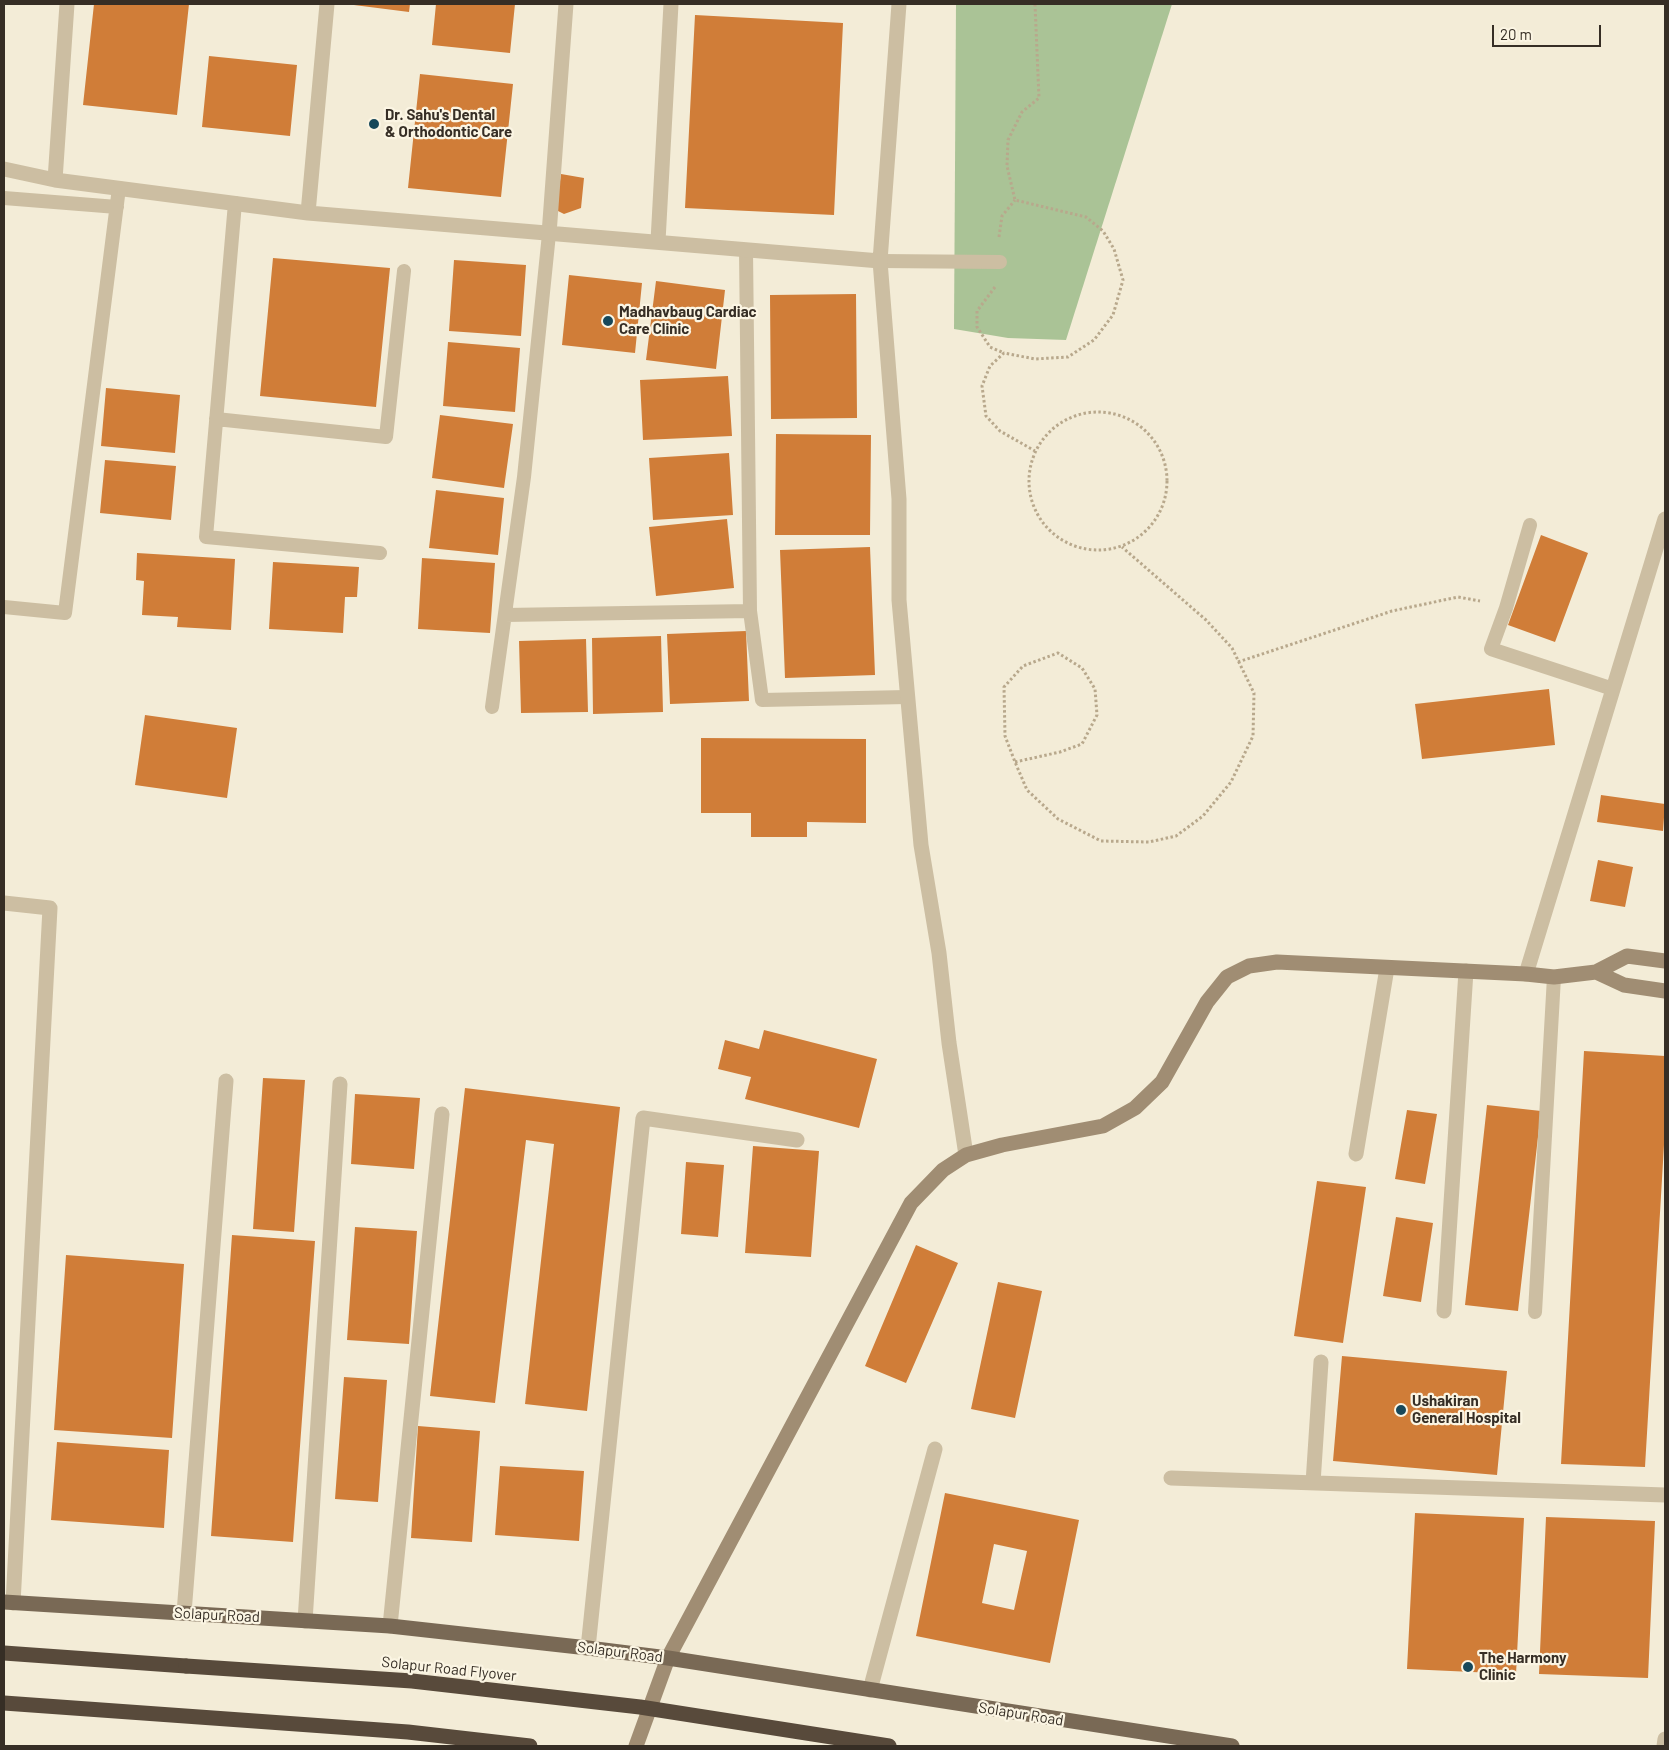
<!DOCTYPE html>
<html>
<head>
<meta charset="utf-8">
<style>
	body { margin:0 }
	#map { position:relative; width:1669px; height:1750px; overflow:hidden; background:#f3ecd7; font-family:Barlow,sans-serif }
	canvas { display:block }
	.frame { position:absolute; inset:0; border:5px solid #362e25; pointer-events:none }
	.scale { position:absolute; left:1492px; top:25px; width:109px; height:22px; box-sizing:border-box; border:2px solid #362e25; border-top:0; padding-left:6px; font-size:15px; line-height:18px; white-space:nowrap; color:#362e25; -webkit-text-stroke:4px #fbf5e3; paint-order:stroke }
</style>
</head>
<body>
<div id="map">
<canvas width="1669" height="1750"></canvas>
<div class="frame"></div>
<div class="scale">20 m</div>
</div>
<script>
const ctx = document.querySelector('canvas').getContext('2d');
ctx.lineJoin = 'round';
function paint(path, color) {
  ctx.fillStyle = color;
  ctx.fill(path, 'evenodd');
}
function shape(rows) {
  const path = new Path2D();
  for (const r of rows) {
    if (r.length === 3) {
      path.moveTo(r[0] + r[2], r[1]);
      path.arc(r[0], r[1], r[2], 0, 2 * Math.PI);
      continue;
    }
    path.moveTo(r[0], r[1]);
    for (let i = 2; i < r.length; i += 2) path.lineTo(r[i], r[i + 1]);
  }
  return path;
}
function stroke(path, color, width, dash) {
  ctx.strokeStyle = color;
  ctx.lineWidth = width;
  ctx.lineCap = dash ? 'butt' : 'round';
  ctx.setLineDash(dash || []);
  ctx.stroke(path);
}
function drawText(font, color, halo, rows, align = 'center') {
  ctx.font = font + ' Barlow,sans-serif';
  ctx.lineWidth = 4.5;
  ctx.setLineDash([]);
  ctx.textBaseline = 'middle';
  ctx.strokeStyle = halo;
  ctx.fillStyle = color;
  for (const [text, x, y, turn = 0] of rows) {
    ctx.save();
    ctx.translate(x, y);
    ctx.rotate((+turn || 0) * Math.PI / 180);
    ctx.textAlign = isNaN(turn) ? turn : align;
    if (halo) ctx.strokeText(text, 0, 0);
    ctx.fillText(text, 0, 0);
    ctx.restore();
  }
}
paint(shape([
	[956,4,1172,4,1066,340,1008,338,954,329]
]), '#aac396');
paint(shape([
	[94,4,189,4,177,115,83,105],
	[346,4,410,4,409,12],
	[436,4,515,4,510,53,432,45],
	[695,15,843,23,834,215,685,208],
	[209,56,297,65,290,136,202,127],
	[420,74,513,84,501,197,408,188],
	[561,174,584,178,581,208,564,214,556,210],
	[273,258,390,268,376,407,260,396],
	[454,260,526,265,521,336,449,331],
	[569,275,642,283,635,353,562,345],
	[656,281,725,290,716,369,646,360],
	[856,294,857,418,771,419,770,295],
	[448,342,520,348,515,412,443,406],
	[728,376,732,436,643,440,640,380],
	[106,388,180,395,175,453,101,446],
	[440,415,513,424,504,488,432,478],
	[776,434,871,435,870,535,775,535],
	[729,453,733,515,653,520,649,458],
	[105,460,176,466,171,520,100,513],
	[436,490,504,498,498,555,429,548],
	[727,519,734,588,656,596,649,527],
	[1541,535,1588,553,1555,642,1508,625],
	[870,547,875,675,785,678,780,550],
	[137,553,235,559,231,630,177,627,178,617,142,615,144,581,136,580],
	[422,558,495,563,490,633,418,629],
	[273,562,359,567,357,597,345,597,343,633,269,629],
	[746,631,749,701,670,704,667,634],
	[661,636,663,712,593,714,592,638],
	[586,639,588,712,521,713,519,641],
	[1549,689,1555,745,1422,759,1415,704],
	[145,715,237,728,227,798,135,785],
	[701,738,866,739,866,823,807,822,807,837,751,837,751,813,701,813],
	[1601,795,1665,804,1663,831,1597,822],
	[1598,860,1633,867,1625,907,1590,901],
	[764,1030,877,1059,859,1128,745,1099,751,1077,718,1069,725,1040,759,1049],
	[1584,1051,1665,1056,1665,1128,1645,1467,1561,1464],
	[263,1078,305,1080,294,1232,253,1229],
	[465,1088,620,1107,587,1411,525,1404,554,1144,526,1140,495,1403,430,1396],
	[355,1094,420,1098,414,1169,351,1164],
	[1487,1105,1541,1111,1518,1311,1465,1305],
	[1407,1110,1437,1114,1425,1184,1395,1179],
	[753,1146,819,1151,811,1257,745,1253],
	[686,1162,724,1165,718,1237,681,1234],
	[1317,1181,1366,1187,1343,1343,1294,1336],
	[1396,1217,1433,1223,1421,1302,1383,1296],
	[355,1227,417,1231,409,1344,347,1340],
	[232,1235,315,1241,293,1542,211,1536],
	[916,1245,958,1263,906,1383,865,1366],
	[66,1255,184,1264,172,1438,54,1430],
	[998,1282,1042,1291,1015,1418,971,1409],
	[1342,1356,1507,1371,1497,1475,1333,1461],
	[344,1377,387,1380,378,1502,335,1499],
	[418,1426,480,1431,472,1542,411,1538],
	[57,1442,169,1450,164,1528,51,1520],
	[500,1466,584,1471,579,1541,495,1535],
	[945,1493,1079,1520,1050,1663,916,1636],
	[994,1544,1027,1551,1014,1610,982,1603],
	[1415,1513,1524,1518,1516,1674,1407,1669],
	[1546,1517,1655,1521,1648,1678,1539,1674]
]), '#d07d38');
stroke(shape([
	[1035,4,1039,98,1022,112,1008,140,1007,166,1015,200,1086,217,1103,231,1114,249,1123,280,1113,315,1094,340,1068,357,1035,359,1004,353,990,366,982,386,986,416,1000,431,1035,451],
	[999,237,1002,216,1015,200],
	[995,287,977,311,977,327,990,347,1004,353],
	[1098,481,69],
	[1238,662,1392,611,1458,597,1480,601],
	[1015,762,1060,752,1082,744,1097,715,1095,689,1082,668,1058,653,1023,666,1004,687,1005,736,1015,762,1027,790,1058,819,1101,841,1149,842,1176,836,1203,816,1231,782,1253,736,1254,693,1232,648,1206,620,1122,547]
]), '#b8a88c', 3, [2.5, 2.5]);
stroke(shape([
	[4,198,117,207],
	[235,203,206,537,380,553],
	[880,261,1000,262],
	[216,419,386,437,404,271],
	[1530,525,1506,608,1491,649,1613,689],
	[4,607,65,613,119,188],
	[750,611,762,700,907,697],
	[505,615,750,611,746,250],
	[492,707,524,477,549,234],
	[1535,1312,1554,977]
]), '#ccbea2', 14);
stroke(shape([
	[899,4,880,261,899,499,899,600,921,845,939,953,949,1043,966,1155],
	[4,169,55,180,308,213,880,261],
	[55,180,67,4],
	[308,213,327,4],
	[549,234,566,4],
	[658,241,671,4],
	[4,903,50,908,13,1603],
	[1526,974,1665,519],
	[1356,1154,1387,968],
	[1444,1311,1466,971],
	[1171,1478,1665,1495],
	[1313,1483,1321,1362],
	[184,1613,226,1081],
	[305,1621,340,1084],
	[390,1626,442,1114],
	[588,1648,643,1118,797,1140],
	[870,1690,935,1449],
	[1664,1746,1665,1739]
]), '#ccbea2', 15);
stroke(shape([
	[1596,972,1624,985,1665,991],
	[636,1746,668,1658,911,1203,943,1170,966,1155,1002,1145,1103,1126,1135,1108,1162,1082,1207,1002,1227,977,1249,966,1277,962,1526,974,1554,977,1596,972,1627,956,1665,961]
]), '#a08d73', 15);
stroke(shape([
	[4,1602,390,1626,588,1648,668,1658,1232,1746]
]), '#796955', 15);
stroke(shape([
	[4,1653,186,1666],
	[4,1703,408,1732,530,1746]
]), '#584a3b', 15);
stroke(shape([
	[186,1666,412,1681,640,1707,889,1746]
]), '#584a3b', 15);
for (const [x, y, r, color] of [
	[374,124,6,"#17485a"],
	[608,321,6,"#17485a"],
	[1401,1410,6,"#17485a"],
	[1468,1667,6,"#17485a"]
]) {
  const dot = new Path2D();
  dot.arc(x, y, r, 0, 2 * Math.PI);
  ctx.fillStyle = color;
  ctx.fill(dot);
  stroke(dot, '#fbf5e3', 2);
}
drawText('bold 15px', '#362e25', '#fbf5e3', [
	["Dr. Sahu's Dental",385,115],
	["& Orthodontic Care",385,132],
	["Madhavbaug Cardiac",619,312],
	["Care Clinic",619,329],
	["Ushakiran",1412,1401],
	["General Hospital",1412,1418],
	["The Harmony",1479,1658],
	["Clinic",1479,1675]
], 'left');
drawText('15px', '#362e25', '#fbf5e3', [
	["Solapur Road",217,1615,3],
	["Solapur Road",620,1652,7],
	["Solapur Road Flyover",449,1669,6],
	["Solapur Road",1021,1714,9]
]);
</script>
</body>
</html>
